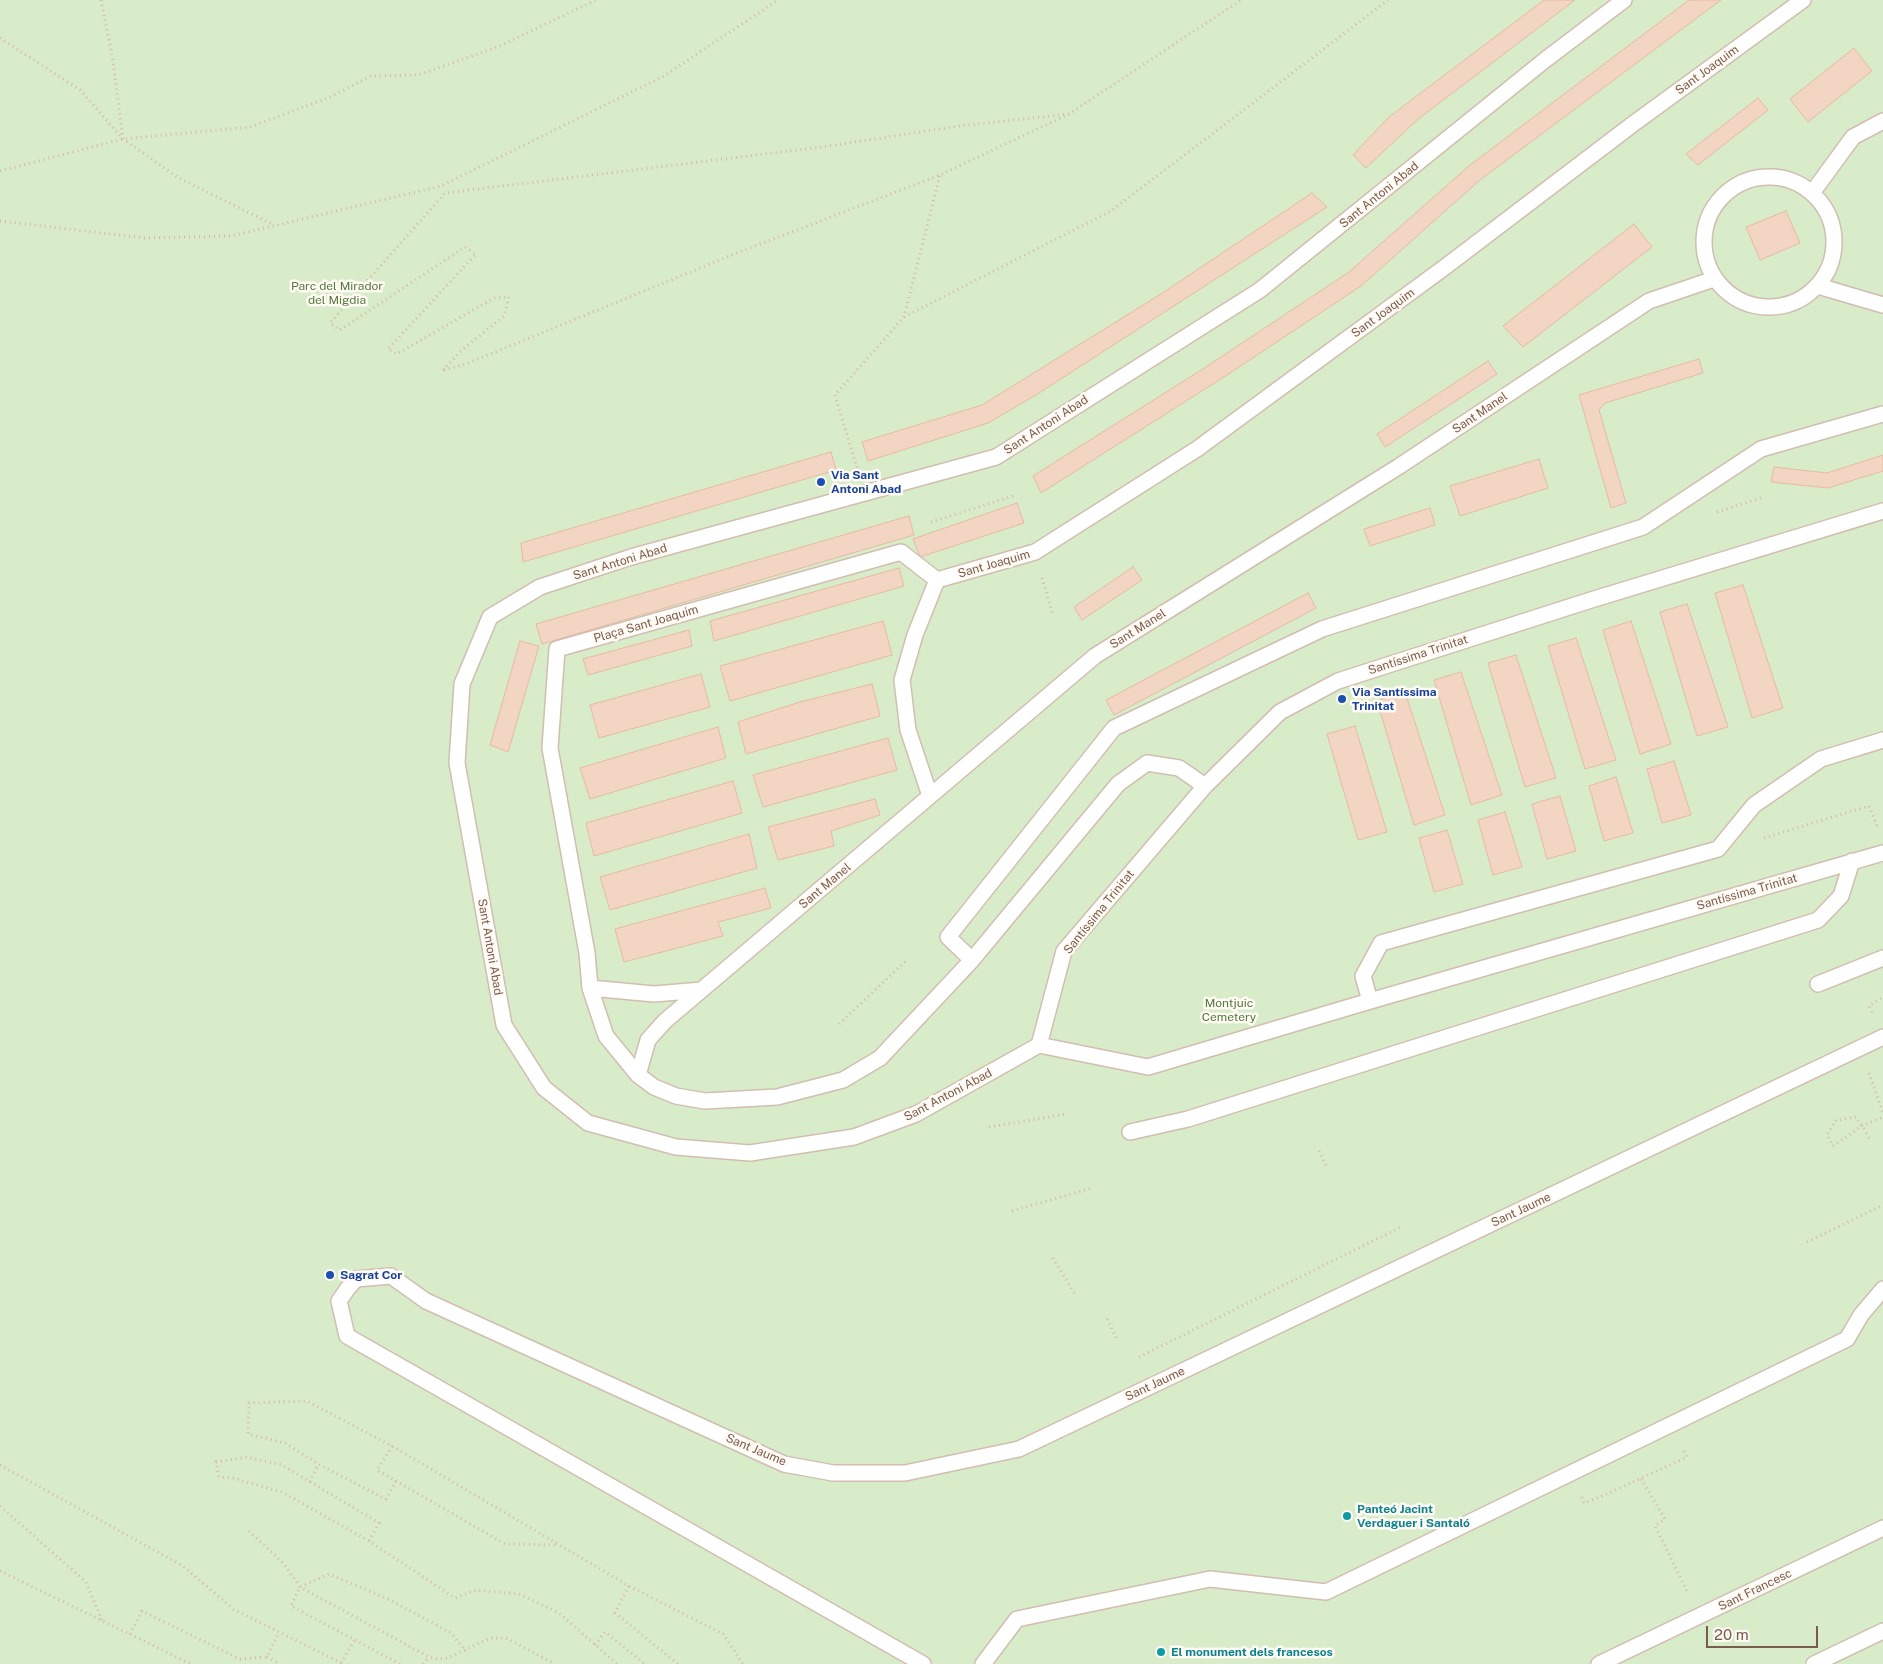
<!DOCTYPE html>
<html>
<head>
<meta charset="utf-8">
<style>
	body { margin:0 }
	#map { position:relative; width:1883px; height:1664px; overflow:hidden; background:#fdf6ec; font-family:"Public Sans",sans-serif }
	canvas { display:block }
	.scale { position:absolute; left:1706px; top:1626px; width:112px; height:22px; box-sizing:border-box; border:2px solid #7a5c4d; border-top:0; padding-left:6px; font-size:15px; line-height:18px; white-space:nowrap; color:#7a5c4d; -webkit-text-stroke:4px #fffaf3; paint-order:stroke }
</style>
</head>
<body>
<div id="map">
<canvas width="1883" height="1664"></canvas>
<div class="scale">20 m</div>
</div>
<script>
const ctx = document.querySelector('canvas').getContext('2d');
ctx.lineJoin = 'round';
function paint(path, color) {
  ctx.fillStyle = color;
  ctx.fill(path, 'evenodd');
}
function shape(rows) {
  const path = new Path2D();
  for (const r of rows) {
    if (r.length === 3) {
      path.moveTo(r[0] + r[2], r[1]);
      path.arc(r[0], r[1], r[2], 0, 2 * Math.PI);
      continue;
    }
    path.moveTo(r[0], r[1]);
    for (let i = 2; i < r.length; i += 2) path.lineTo(r[i], r[i + 1]);
  }
  return path;
}
function stroke(path, color, width, dash) {
  ctx.strokeStyle = color;
  ctx.lineWidth = width;
  ctx.lineCap = dash ? 'butt' : 'round';
  ctx.setLineDash(dash || []);
  ctx.stroke(path);
}
function drawText(font, color, halo, rows, align = 'center') {
  ctx.font = font + ' "Public Sans",sans-serif';
  ctx.lineWidth = 5;
  ctx.setLineDash([]);
  ctx.textBaseline = 'middle';
  ctx.strokeStyle = halo;
  ctx.fillStyle = color;
  for (const [text, x, y, turn = 0] of rows) {
    ctx.save();
    ctx.translate(x, y);
    ctx.rotate((+turn || 0) * Math.PI / 180);
    ctx.textAlign = isNaN(turn) ? turn : align;
    if (halo) ctx.strokeText(text, 0, 0);
    ctx.fillText(text, 0, 0);
    ctx.restore();
  }
}
paint(shape([
	[0,0,1883,0,1883,1664,0,1664]
]), '#d8ecc9');
const building = shape([
	[1544,0,1575,0,1417,120,1366,168,1353,155,1389,117,1544,0],
	[1689,0,1721,0,1480,180,1361,286,1224,377,1041,493,1033,476,1206,367,1349,272,1470,165,1689,0],
	[1854,48,1872,71,1808,122,1790,99,1854,48],
	[1758,98,1768,110,1698,165,1686,154,1758,98],
	[1312,193,1327,207,1036,395,988,423,868,461,862,442,982,405,1161,294,1312,193],
	[1786,211,1800,243,1760,260,1746,227,1786,211],
	[1634,224,1652,247,1523,347,1503,326,1634,224],
	[1699,359,1703,373,1605,403,1599,410,1626,503,1611,508,1579,395,1699,359],
	[1488,361,1497,374,1385,447,1377,434,1488,361],
	[831,452,836,470,523,562,521,543,831,452],
	[1883,455,1883,471,1828,488,1771,482,1774,467,1827,473,1883,455],
	[1539,459,1548,488,1460,516,1450,486,1539,459],
	[1017,503,1024,523,920,557,913,539,1017,503],
	[1430,508,1435,525,1370,546,1364,529,1430,508],
	[909,516,914,535,542,644,536,624,909,516],
	[1133,567,1142,580,1082,620,1074,607,1133,567],
	[899,568,904,586,714,641,710,621,899,568],
	[1743,585,1783,708,1752,718,1715,593,1743,585],
	[1308,593,1316,608,1114,715,1106,700,1308,593],
	[1687,604,1728,727,1697,736,1660,612,1687,604],
	[883,621,892,655,730,701,720,666,883,621],
	[1631,621,1671,744,1640,754,1603,630,1631,621],
	[689,630,692,646,588,675,583,659,689,630],
	[1576,638,1616,760,1585,769,1548,646,1576,638],
	[520,641,539,646,508,752,490,745,520,641],
	[1516,655,1556,778,1525,787,1488,663,1516,655],
	[1461,672,1502,795,1471,805,1434,680,1461,672],
	[701,674,710,707,599,738,590,705,701,674],
	[872,684,880,716,746,754,738,722,800,702,872,684],
	[1405,692,1445,815,1414,825,1377,701,1405,692],
	[1355,726,1387,832,1358,840,1327,734,1355,726],
	[718,727,726,758,590,799,580,768,718,727],
	[888,738,897,770,763,807,753,775,888,738],
	[1674,761,1691,815,1662,823,1647,769,1674,761],
	[1616,777,1633,833,1604,841,1589,786,1616,777],
	[733,781,742,813,594,856,586,823,733,781],
	[1560,796,1576,851,1547,859,1532,804,1560,796],
	[875,799,880,815,831,831,834,846,778,860,768,827,875,799],
	[1505,812,1522,867,1493,875,1478,820,1505,812],
	[1447,830,1463,884,1434,892,1419,838,1447,830],
	[749,834,757,868,610,910,600,877,749,834],
	[765,888,771,908,718,922,723,936,624,962,615,929,765,888]
]);
paint(building, '#f3d5c3');
stroke(building, '#e6bba3', 1);
const service = shape([
	[1769,242,65],
	[1812,193,1853,137,1883,121],
	[1818,286,1883,305],
	[937,580,1035,552,1197,449,1445,267,1633,124,1803,0],
	[930,796,908,730,902,680,915,635,937,580,901,552,557,649,550,748,587,953,590,988,606,1036,638,1075,654,1087,676,1096,705,1101,777,1097,843,1080,880,1058,972,960,1118,784,1147,763,1179,768,1205,786],
	[972,960,948,937,1114,728,1322,629,1643,527,1761,449,1883,414],
	[1818,984,1883,958],
	[590,988,654,994,702,990],
	[1370,1001,1363,976,1381,943,1718,849,1754,805,1821,759,1883,740],
	[1039,1045,916,1114,854,1137,750,1153,676,1147,588,1123,544,1088,504,1025,457,763,462,684,490,617,540,587,631,557,996,457,1260,290,1545,60,1624,0],
	[1039,1045,1064,951,1205,786,1280,712,1338,681,1591,600,1883,511],
	[1039,1045,1148,1067,1370,1001,1883,853],
	[638,1075,648,1040,665,1021,1095,656,1398,467,1649,301,1714,279],
	[1130,1132,1188,1119,1818,920,1841,896,1852,861],
	[923,1664,347,1336,339,1301,348,1288,356,1279,391,1276,426,1301,784,1464,833,1473,905,1473,1019,1449,1883,1037],
	[983,1664,1017,1619,1210,1579,1326,1592,1847,1339,1861,1315,1883,1289],
	[1599,1664,1883,1528],
	[1814,1664,1883,1631]
]);
stroke(service, '#d1beb0', 18);
stroke(shape([
	[101,0,112,55,123,138],
	[0,38,80,90,123,139,177,177,274,225],
	[0,171,123,139,250,127,328,98,371,76,418,75,500,46,596,0],
	[0,221,145,238,231,236,441,186,664,76,778,0],
	[904,317,1111,211,1388,0],
	[443,370,461,351,504,316,509,297,494,298,397,354,388,349,476,254,465,247,340,330,330,323,445,193,822,147,959,126,1069,114],
	[444,370,466,364,732,255,940,175,1069,114,1241,0],
	[857,468,835,395,904,317,940,175],
	[1717,512,1764,497],
	[931,522,1013,496],
	[1042,578,1053,615],
	[1764,838,1869,806,1877,826],
	[1872,1012,1869,1006,1883,997],
	[839,1024,908,959],
	[1869,1073,1883,1113],
	[989,1127,1067,1114],
	[1869,1138,1862,1126,1856,1117,1836,1120,1827,1135,1833,1146,1862,1126,1883,1117],
	[1319,1151,1327,1167],
	[1012,1211,1092,1188],
	[1807,1242,1883,1205],
	[1053,1258,1076,1296],
	[1107,1319,1117,1339],
	[1139,1357,1401,1227],
	[392,1446,377,1470,505,1544,556,1545],
	[0,1465,183,1566,233,1609,343,1664],
	[1641,1479,1665,1519,1655,1526,1688,1593],
	[396,1481,386,1499,318,1464,285,1443,248,1434,249,1403,307,1401,392,1446,629,1586,723,1634,743,1664],
	[310,1482,318,1464],
	[1582,1497,1584,1503,1600,1497,1687,1457,1682,1448],
	[0,1506,86,1582,102,1620],
	[249,1531,284,1564,300,1587,429,1657,437,1659,448,1658,490,1638,506,1638,555,1664],
	[369,1541,379,1523,282,1465,247,1457,216,1462,219,1477,233,1478,282,1492,369,1541,455,1598,476,1590,519,1594,559,1613,617,1664],
	[0,1571,191,1664],
	[629,1586,615,1613,678,1664],
	[130,1634,142,1611,240,1659,267,1657,279,1632],
	[595,1645,605,1632,645,1664],
	[267,1657,280,1664],
	[341,1663,354,1641],
	[400,1664,291,1606,300,1587,329,1574,390,1600,451,1633,466,1651],
	[423,1664,429,1657]
]), '#d9b8a5', 3, [1, 4]);
stroke(service, '#fff', 15);
for (const [x, y, r, color] of [
	[821,482,5,"#1a4fb4"],
	[1342,699,5,"#1a4fb4"],
	[330,1275,5,"#1a4fb4"],
	[1347,1516,5,"#0f9aa8"],
	[1161,1652,5,"#0f9aa8"]
]) {
  const dot = new Path2D();
  dot.arc(x, y, r, 0, 2 * Math.PI);
  ctx.fillStyle = color;
  ctx.fill(dot);
  stroke(dot, '#fffaf3', 2);
}
drawText('12px', '#7a5c4d', '#fffaf3', [
	["Sant Joaquim",1707,70,-36],
	["Sant Antoni Abad",1379,195,-39],
	["Sant Joaquim",1383,313,-36],
	["Sant Manel",1480,413,-34],
	["Sant Antoni Abad",1046,425,-33],
	["Sant Antoni Abad",620,562,-17],
	["Sant Joaquim",994,564,-16],
	["Plaça Sant Joaquim",646,624,-16],
	["Sant Manel",1138,629,-32],
	["Santíssima Trinitat",1418,655,-18],
	["Sant Manel",825,886,-40],
	["Santíssima Trinitat",1747,892,-16],
	["Santíssima Trinitat",1099,912,-51],
	["Sant Antoni Abad",490,947,80],
	["Sant Antoni Abad",948,1095,-28],
	["Sant Jaume",1521,1210,-25],
	["Sant Jaume",1155,1384,-25],
	["Sant Jaume",756,1450,23],
	["Sant Francesc",1755,1590,-26]
]);
drawText('12px', '#537a41', '#fffaf3', [
	["Parc del Mirador",337,286],
	["del Migdia",337,300],
	["Montjuic",1229,1003],
	["Cemetery",1229,1017]
]);
drawText('bold 12px', '#164399', '#fffaf3', [
	["Via Sant",831,475],
	["Antoni Abad",831,489],
	["Via Santíssima",1352,692],
	["Trinitat",1352,706],
	["Sagrat Cor",340,1275]
], 'left');
drawText('bold 12px', '#0d838f', '#fffaf3', [
	["Panteó Jacint",1357,1509],
	["Verdaguer i Santaló",1357,1523],
	["El monument dels francesos",1171,1652]
], 'left');
</script>
</body>
</html>
